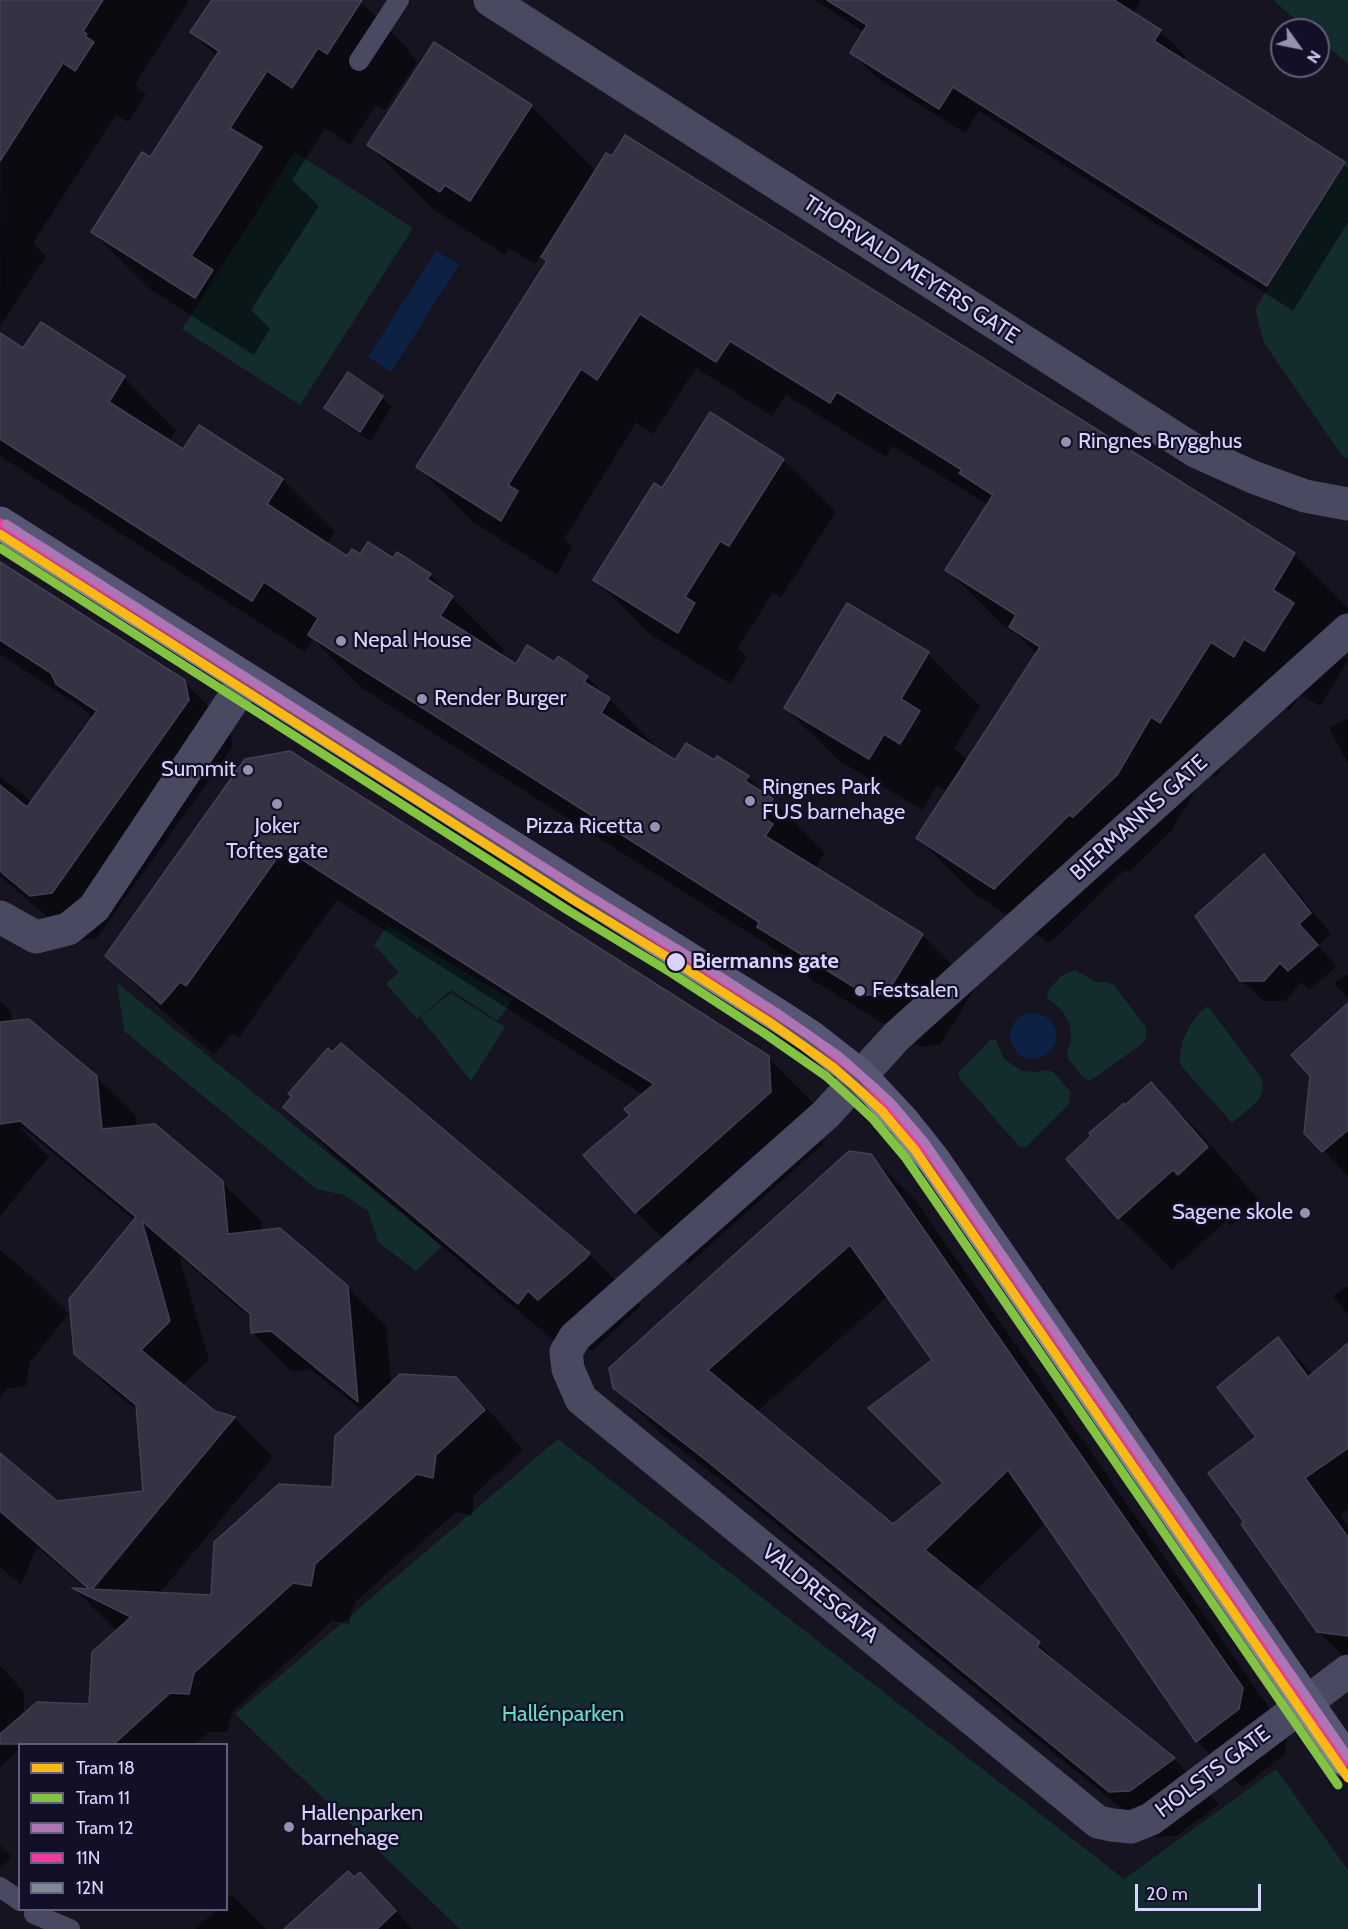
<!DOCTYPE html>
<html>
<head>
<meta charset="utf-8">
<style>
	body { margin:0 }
	#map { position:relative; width:1348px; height:1929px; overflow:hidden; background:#161421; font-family:Cabin,sans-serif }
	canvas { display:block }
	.legend { position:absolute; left:18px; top:1743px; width:210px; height:168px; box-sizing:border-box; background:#130f26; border:2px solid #625e7d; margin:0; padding:8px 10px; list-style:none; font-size:18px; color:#d9d4ff }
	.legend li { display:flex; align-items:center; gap:12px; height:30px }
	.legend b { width:30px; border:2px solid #625e7d }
	.north { position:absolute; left:1270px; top:18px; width:60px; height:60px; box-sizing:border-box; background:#130f26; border:2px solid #625e7d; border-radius:50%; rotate:123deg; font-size:16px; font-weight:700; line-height:24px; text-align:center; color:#d9d4ff }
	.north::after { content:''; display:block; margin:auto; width:21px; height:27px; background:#9591b1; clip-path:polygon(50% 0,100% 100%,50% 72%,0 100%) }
	.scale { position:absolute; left:1135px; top:1884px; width:126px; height:27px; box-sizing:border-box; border:3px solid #d9d4ff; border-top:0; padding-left:8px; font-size:18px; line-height:21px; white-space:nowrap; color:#d9d4ff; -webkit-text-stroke:4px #130f26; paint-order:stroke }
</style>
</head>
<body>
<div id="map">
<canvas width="1348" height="1929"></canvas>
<ul class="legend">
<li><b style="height:8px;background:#fdb913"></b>Tram 18</li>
<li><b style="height:8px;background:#82c341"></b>Tram 11</li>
<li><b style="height:8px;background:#ad75b6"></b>Tram 12</li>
<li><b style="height:8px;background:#f13a9d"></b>11N</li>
<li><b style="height:8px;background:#818a94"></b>12N</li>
</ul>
<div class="north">N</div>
<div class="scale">20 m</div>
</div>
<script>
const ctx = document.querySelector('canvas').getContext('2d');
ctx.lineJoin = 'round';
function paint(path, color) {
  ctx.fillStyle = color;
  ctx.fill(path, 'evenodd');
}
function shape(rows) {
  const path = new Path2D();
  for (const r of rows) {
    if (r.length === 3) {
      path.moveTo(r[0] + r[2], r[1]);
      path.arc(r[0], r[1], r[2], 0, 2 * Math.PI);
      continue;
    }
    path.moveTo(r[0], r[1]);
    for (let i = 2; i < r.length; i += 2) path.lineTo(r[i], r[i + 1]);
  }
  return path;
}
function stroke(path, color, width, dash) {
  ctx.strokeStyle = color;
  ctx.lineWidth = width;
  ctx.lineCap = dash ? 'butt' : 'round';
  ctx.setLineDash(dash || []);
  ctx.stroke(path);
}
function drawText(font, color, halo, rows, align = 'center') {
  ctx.font = font + ' Cabin,sans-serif';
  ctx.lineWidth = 4.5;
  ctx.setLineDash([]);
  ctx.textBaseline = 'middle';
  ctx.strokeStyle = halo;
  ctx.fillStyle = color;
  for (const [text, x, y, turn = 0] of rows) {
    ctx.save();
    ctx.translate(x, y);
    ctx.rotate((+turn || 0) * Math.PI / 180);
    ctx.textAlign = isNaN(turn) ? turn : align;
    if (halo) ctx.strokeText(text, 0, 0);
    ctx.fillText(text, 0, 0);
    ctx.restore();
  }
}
paint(shape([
	[1273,0,1348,0,1348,64,1318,38,1318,30,1308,30],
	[295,152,413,228,300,405,182,329],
	[1348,159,1348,458,1343,457,1264,343,1255,309],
	[387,925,512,1000,498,1021,451,990,417,1019,386,984,399,972,374,945],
	[1075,970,1096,982,1105,982,1114,985,1146,1027,1146,1038,1142,1044,1090,1081,1082,1076,1068,1059,1067,1052,1071,1041,1070,1025,1061,1009,1048,999,1047,995,1050,988,1061,976],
	[117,983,279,1113,442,1246,416,1271,378,1242,368,1211,344,1195,316,1189,124,1031],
	[451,993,505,1027,471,1081,420,1017],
	[1208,1006,1261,1077,1263,1090,1260,1097,1257,1102,1232,1123,1183,1068,1179,1060,1183,1040,1191,1024,1199,1013],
	[991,1039,996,1040,1003,1057,1012,1065,1023,1071,1038,1072,1046,1070,1053,1072,1071,1092,1069,1104,1025,1148,1018,1145,960,1079,958,1073],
	[558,1439,1124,1879,1276,1769,1348,1870,1348,1929,460,1929,235,1714]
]), '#132c2d');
paint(shape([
	[436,251,459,265,391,372,368,357],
	[1033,1036,23]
]), '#0d2144');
paint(shape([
	[1,0,189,0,135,84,146,95,128,122,116,115,33,243,46,256,0,327],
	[213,0,359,0,411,52,410,54,417,62,385,110,376,105,350,145,325,128,292,180,319,206,251,310,270,329,254,355,151,290,93,232,150,159,217,57,192,32],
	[815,0,1141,0,1133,13,1160,31,1186,56,1183,61,1348,168,1348,222,1293,311,979,111,965,133,877,78,851,52,864,32],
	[531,106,596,171,612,158,625,137,1294,554,1348,608,1348,612,1331,641,1348,660,1320,706,1300,694,1290,711,1266,696,1216,777,1207,771,1172,830,1129,872,1125,870,1050,943,973,893,918,838,948,792,937,786,922,810,838,760,785,708,928,654,980,706,955,748,968,761,1037,654,1019,636,1003,625,947,570,988,505,893,446,886,457,786,395,772,416,696,368,653,434,636,423,564,539,572,547,557,575,473,522,418,467,548,262,541,255,535,264,509,248,505,255,433,209,369,145],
	[0,334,24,350,124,377,176,430,169,442,183,451,283,480,335,532,327,545,348,559,361,556,394,560,430,575,504,650,501,656,517,666,554,664,558,658,587,677,661,752,676,762,714,762,748,777,825,853,815,869,923,936,975,988,940,1045,921,1047,811,979,796,963,362,688,313,639,305,652,0,456],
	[382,397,392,407,370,441,336,418,325,408],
	[783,460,836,512,781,597,773,592,738,648,747,657,731,684,647,632,595,579],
	[0,565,184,682,230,727,233,746,97,938,76,941,0,876,0,776,32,802,93,719,81,707,0,654],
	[1348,718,1348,764,1329,728],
	[246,761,768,1057,820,1110,823,1144,689,1264,636,1212,586,1155,632,1115,643,1095,337,900,239,1037,233,1033,214,1055,159,1008,107,956],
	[1264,856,1284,876,1331,934,1318,946,1337,966,1309,990,1302,982,1285,1001,1263,1001,1241,980],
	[1348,973,1348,999,1334,983],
	[0,1001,11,1012,12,1022,96,1077,136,1116,137,1128,222,1182,261,1221,262,1232,347,1287,386,1326,391,1384,455,1378,495,1417,523,1450,474,1495,472,1516,456,1512,354,1603,349,1624,332,1621,232,1712,227,1732,210,1732,195,1744,20,1744,20,1749,0,1767,0,1665,24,1692,24,1715,91,1706,119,1630,112,1627,76,1590,87,1590,37,1547,21,1585,0,1567,0,1455,56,1502,145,1492,139,1412,115,1393,75,1353,135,1221,22,1127,20,1128,49,1157,0,1216],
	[179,1256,252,1319,252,1332,291,1371,311,1370,363,1411,334,1488,212,1597,159,1594,273,1457,234,1418,214,1412,182,1386,209,1360],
	[135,1535,139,1535,89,1596,87,1594],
	[1348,1005,1348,1176,1306,1132],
	[1151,1084,1203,1136,1259,1200,1231,1226,1226,1221,1172,1270,1119,1218,1068,1159],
	[285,1107,589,1254,641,1306,592,1351,581,1342,571,1355,338,1159],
	[870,1155,916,1201,1288,1735,1284,1755,1242,1787,1197,1741,1046,1522,974,1592,1039,1644,1076,1681,1174,1759,1219,1804,1176,1836,1156,1837,754,1506,660,1433,615,1387],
	[888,1296,935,1360,945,1483,893,1526,756,1413],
	[0,1250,30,1275,69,1314,30,1362,26,1386,8,1388,0,1398],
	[1348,1285,1348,1315,1333,1296],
	[1278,1339,1314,1375,1348,1345,1348,1509,1340,1515,1348,1526,1348,1661,1318,1631,1246,1522,1258,1438],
	[0,1845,12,1857,0,1868],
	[360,1874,413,1929,286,1929,354,1879],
	[232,1895,266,1929,195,1929,216,1910,226,1910,226,1900]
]), '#0007');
const building = shape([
	[0,0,103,0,83,31,87,34,85,36,94,42,75,71,63,63,0,161,0,0],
	[212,0,362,0,327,54,318,48,292,88,267,71,230,128,262,147,191,256,213,270,195,298,91,232,142,152,150,157,219,51,190,32,212,0],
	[827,0,1114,0,1161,30,1154,41,1345,162,1267,286,953,87,939,109,850,53,867,25,827,0],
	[434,42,532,105,470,201,445,185,440,192,367,145,434,42],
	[625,135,1295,553,1273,590,1294,603,1264,651,1244,639,1234,657,1211,642,1160,723,1151,717,1117,775,1073,817,1069,815,994,889,916,838,1040,647,1009,627,1016,615,945,570,993,495,959,473,962,470,837,392,830,403,730,341,716,362,640,314,597,380,581,369,508,485,518,491,501,521,416,467,547,261,541,257,606,153,612,156,625,135],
	[41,322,125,376,109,402,183,449,199,425,283,479,267,504,347,556,352,549,360,554,368,542,393,558,397,552,431,574,427,579,453,596,440,616,516,664,527,645,554,662,558,656,588,676,584,682,610,698,601,713,675,760,686,743,714,760,717,756,749,776,745,781,773,799,762,817,773,824,765,836,923,934,887,993,867,995,757,927,759,922,308,635,318,618,264,582,252,601,0,439,0,333,23,348,41,322],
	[348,372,383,396,360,432,324,408,348,372],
	[710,412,784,459,729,546,720,541,685,597,695,603,678,633,593,580,654,483,662,488,710,412],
	[0,562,185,680,189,700,52,893,30,896,0,871,0,785,27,807,97,711,56,684,51,673,0,640,0,562],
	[847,603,929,652,901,699,920,711,900,744,884,734,869,759,784,708,847,603],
	[290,751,769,1056,771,1092,635,1213,583,1155,630,1115,624,1109,654,1084,618,1062,284,848,186,986,180,982,161,1004,105,956,245,759,290,751],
	[1264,854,1311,913,1299,924,1318,945,1288,971,1280,963,1264,981,1240,981,1195,916,1264,854],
	[1348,1003,1348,1130,1322,1152,1304,1133,1310,1076,1291,1055,1348,1003],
	[29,1019,97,1076,102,1129,155,1124,223,1181,228,1234,280,1228,348,1286,358,1402,271,1331,251,1333,250,1314,142,1221,170,1321,141,1350,215,1411,235,1417,92,1589,211,1595,214,1542,279,1484,332,1487,335,1436,400,1374,456,1377,485,1410,436,1455,433,1478,417,1474,315,1564,311,1586,293,1583,194,1673,189,1694,170,1693,114,1744,0,1744,0,1734,37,1702,89,1704,92,1652,131,1617,72,1588,89,1589,0,1511,0,1453,57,1501,143,1491,136,1405,74,1354,69,1299,136,1217,20,1121,0,1124,0,1022,29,1019],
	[341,1043,590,1253,585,1259,538,1300,528,1291,518,1304,283,1107,292,1096,288,1094,328,1048,332,1052,341,1043],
	[1151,1082,1208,1147,1178,1175,1173,1170,1118,1219,1066,1159,1091,1136,1089,1133,1124,1103,1125,1105,1151,1082],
	[849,1151,871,1154,1243,1688,1239,1709,1196,1742,1008,1470,925,1550,1040,1642,1037,1647,1175,1758,1130,1791,1109,1792,707,1461,613,1388,609,1368,849,1151],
	[850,1245,932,1360,868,1408,943,1483,893,1524,708,1370,850,1245],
	[1278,1337,1308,1377,1348,1343,1348,1448,1305,1478,1348,1537,1348,1636,1317,1632,1241,1524,1244,1522,1208,1473,1256,1437,1217,1387,1278,1337],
	[348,1871,354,1877,360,1872,396,1911,377,1929,284,1929,348,1871]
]);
paint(building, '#343243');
stroke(building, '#433f54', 1.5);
stroke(shape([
	[359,61,399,0],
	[0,1887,20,1901],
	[34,1914,70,1929]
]), '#4a4962', 20);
stroke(shape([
	[490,0,1197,452,1253,477,1305,496,1348,504],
	[1348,630,897,1036,826,1114,575,1337,566,1352,568,1369,581,1399,1098,1822,1112,1825,1131,1827,1151,1819,1348,1671],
	[0,917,36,937,68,929,94,908,246,680]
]), '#4a4962', 33);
stroke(shape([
	[0,523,779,1016,810,1036,861,1076,903,1121,934,1160,1348,1762]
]), '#575674', 33);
stroke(shape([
	[0,523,779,1016,810,1036,861,1076,903,1121,934,1160,1348,1762]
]), '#f13a9d', 9);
stroke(shape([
	[0,537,773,1026,803,1046,853,1085,894,1129,924,1167,1338,1769]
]), '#818a94', 9);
stroke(shape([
	[0,534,575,901,676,962,771,1023,833,1067,866,1096,882,1111,915,1150,1348,1778]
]), '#fdb913', 9);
stroke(shape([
	[0,548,569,911,670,972,764,1033,826,1076,858,1105,873,1119,905,1157,1338,1785]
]), '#82c341', 9);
stroke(shape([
	[6,524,581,891,682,952,777,1013,840,1057,874,1087,891,1103,925,1143,1348,1757]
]), '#ad75b6', 9);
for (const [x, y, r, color] of [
	[1066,442,6,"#9591b1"],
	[341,641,6,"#9591b1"],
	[422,699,6,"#9591b1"],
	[248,770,6,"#9591b1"],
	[750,801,6,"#9591b1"],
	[277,804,6,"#9591b1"],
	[655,827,6,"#9591b1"],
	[676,962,10,"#d9d4ff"],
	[860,991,6,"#9591b1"],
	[1305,1213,6,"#9591b1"],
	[289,1827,6,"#9591b1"]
]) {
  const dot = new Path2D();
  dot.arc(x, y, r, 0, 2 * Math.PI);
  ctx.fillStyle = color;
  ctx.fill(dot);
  stroke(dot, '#130f26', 2);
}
drawText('22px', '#d9d4ff', '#130f26', [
	["THORVALD MEYERS GATE",911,270,33],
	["BIERMANNS GATE",1139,818,-42],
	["VALDRESGATA",820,1594,39],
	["HOLSTS GATE",1213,1772,-37]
]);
drawText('22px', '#d9d4ff', '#130f26', [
	["Ringnes Brygghus",1078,442],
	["Nepal House",353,641],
	["Render Burger",434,699],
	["Summit",236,770,"right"],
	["Ringnes Park",762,788],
	["FUS barnehage",762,813],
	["Joker",277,827,"center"],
	["Toftes gate",277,852,"center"],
	["Pizza Ricetta",643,827,"right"],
	["Festsalen",872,991],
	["Sagene skole",1293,1213,"right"],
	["Hallenparken",301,1814],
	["barnehage",301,1839]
], 'left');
drawText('bold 22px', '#d9d4ff', '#130f26', [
	["Biermanns gate",692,962]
], 'left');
drawText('22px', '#5fe0c0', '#130f26', [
	["Hallénparken",563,1715]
]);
</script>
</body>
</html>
